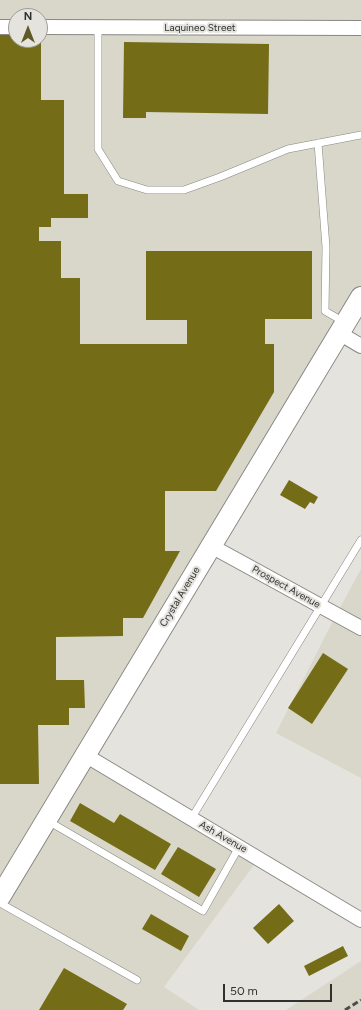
<!DOCTYPE html>
<html>
<head>
<meta charset="utf-8">
<style>
	body { margin:0 }
	#map { position:relative; width:361px; height:1010px; overflow:hidden; background:#e4e3de; font-family:Figtree,sans-serif }
	canvas { display:block }
	.north { position:absolute; left:8px; top:8px; width:40px; height:40px; box-sizing:border-box; background:#e4e3de; border:1px solid #9c9b98; border-radius:50%; rotate:0deg; font-size:11px; font-weight:700; line-height:16px; text-align:center; color:#30302e }
	.north::after { content:''; display:block; margin:auto; width:14px; height:18px; background:#5e5925; clip-path:polygon(50% 0,100% 100%,50% 72%,0 100%) }
	.scale { position:absolute; left:223px; top:984px; width:109px; height:18px; box-sizing:border-box; border:2px solid #30302e; border-top:0; padding-left:5px; font-size:12px; line-height:14px; white-space:nowrap; color:#30302e; -webkit-text-stroke:3px #e4e3de; paint-order:stroke }
</style>
</head>
<body>
<div id="map">
<canvas width="361" height="1010"></canvas>
<div class="north">N</div>
<div class="scale">50 m</div>
</div>
<script>
const ctx = document.querySelector('canvas').getContext('2d');
ctx.lineJoin = 'round';
function paint(path, color) {
  ctx.fillStyle = color;
  ctx.fill(path, 'evenodd');
}
function shape(rows) {
  const path = new Path2D();
  for (const r of rows) {
    path.moveTo(r[0], r[1]);
    for (let i = 2; i < r.length; i += 2) path.lineTo(r[i], r[i + 1]);
  }
  return path;
}
function stroke(path, color, width, dash) {
  ctx.strokeStyle = color;
  ctx.lineWidth = width;
  ctx.lineCap = dash ? 'butt' : 'round';
  ctx.setLineDash(dash || []);
  ctx.stroke(path);
}
function drawText(font, color, halo, rows, align = 'center') {
  ctx.font = font + ' Figtree,sans-serif';
  ctx.lineWidth = 4;
  ctx.setLineDash([]);
  ctx.textBaseline = 'middle';
  ctx.strokeStyle = halo;
  ctx.fillStyle = color;
  for (const [text, x, y, turn = 0] of rows) {
    ctx.save();
    ctx.translate(x, y);
    ctx.rotate((+turn || 0) * Math.PI / 180);
    ctx.textAlign = isNaN(turn) ? turn : align;
    if (halo) ctx.strokeText(text, 0, 0);
    ctx.fillText(text, 0, 0);
    ctx.restore();
  }
}
paint(shape([
	[0,0,361,0,361,296,85,755,259,858,164,987,199,1010,0,1010],
	[16,16,40,16,40,40,16,40],
	[361,569,361,778,276,733,336,615],
	[361,961,361,1010,286,1010]
]), '#d8d7ca');
paint(shape([
	[0,35,16,35,16,40,41,40,41,100,64,100,64,194,88,194,88,218,51,218,51,227,39,227,39,241,61,241,61,278,80,278,80,344,187,344,187,320,146,320,146,251,312,251,312,319,265,319,265,344,274,344,274,392,216,491,165,491,165,551,180,551,143,618,123,618,123,636,56,637,56,680,84,680,85,708,69,708,69,725,38,725,39,784,0,784],
	[124,42,269,44,268,114,146,112,146,118,123,118],
	[289,480,318,497,314,504,310,502,305,509,280,495],
	[323,653,348,669,312,724,288,708],
	[80,803,114,823,120,814,171,844,155,870,70,821],
	[178,847,216,869,199,897,161,874],
	[279,904,294,921,268,944,253,928],
	[151,914,189,936,181,951,142,929],
	[343,946,348,956,309,976,304,966],
	[64,968,127,1004,123,1010,39,1010]
]), '#746c16');
const lane = shape([
	[98,28,98,149,118,181,147,190,184,190,220,177,288,149,361,135],
	[318,143,326,247,325,311,344,322],
	[191,819,361,540],
	[48,821,203,911,239,847],
	[0,903,137,980]
]);
const street = shape([
	[0,27,16,27],
	[40,27,361,28],
	[339,333,361,346],
	[211,546,361,628],
	[85,755,361,920]
]);
const secondary = shape([
	[0,897,361,297]
]);
stroke(lane, '#888782', 8);
stroke(street, '#888782', 16);
stroke(secondary, '#888782', 22);
stroke(lane, '#fff', 7);
stroke(street, '#fff', 14);
stroke(secondary, '#fff', 20);
stroke(shape([
	[345,1010,361,1000]
]), '#4d4d4b', 3, [6, 3]);
drawText('10px', '#30302e', '#e4e3de', [
	["Laquineo Street",200,28],
	["Prospect Avenue",286,587,29],
	["Crystal Avenue",180,597,-59],
	["Ash Avenue",223,837,30]
]);
</script>
</body>
</html>
